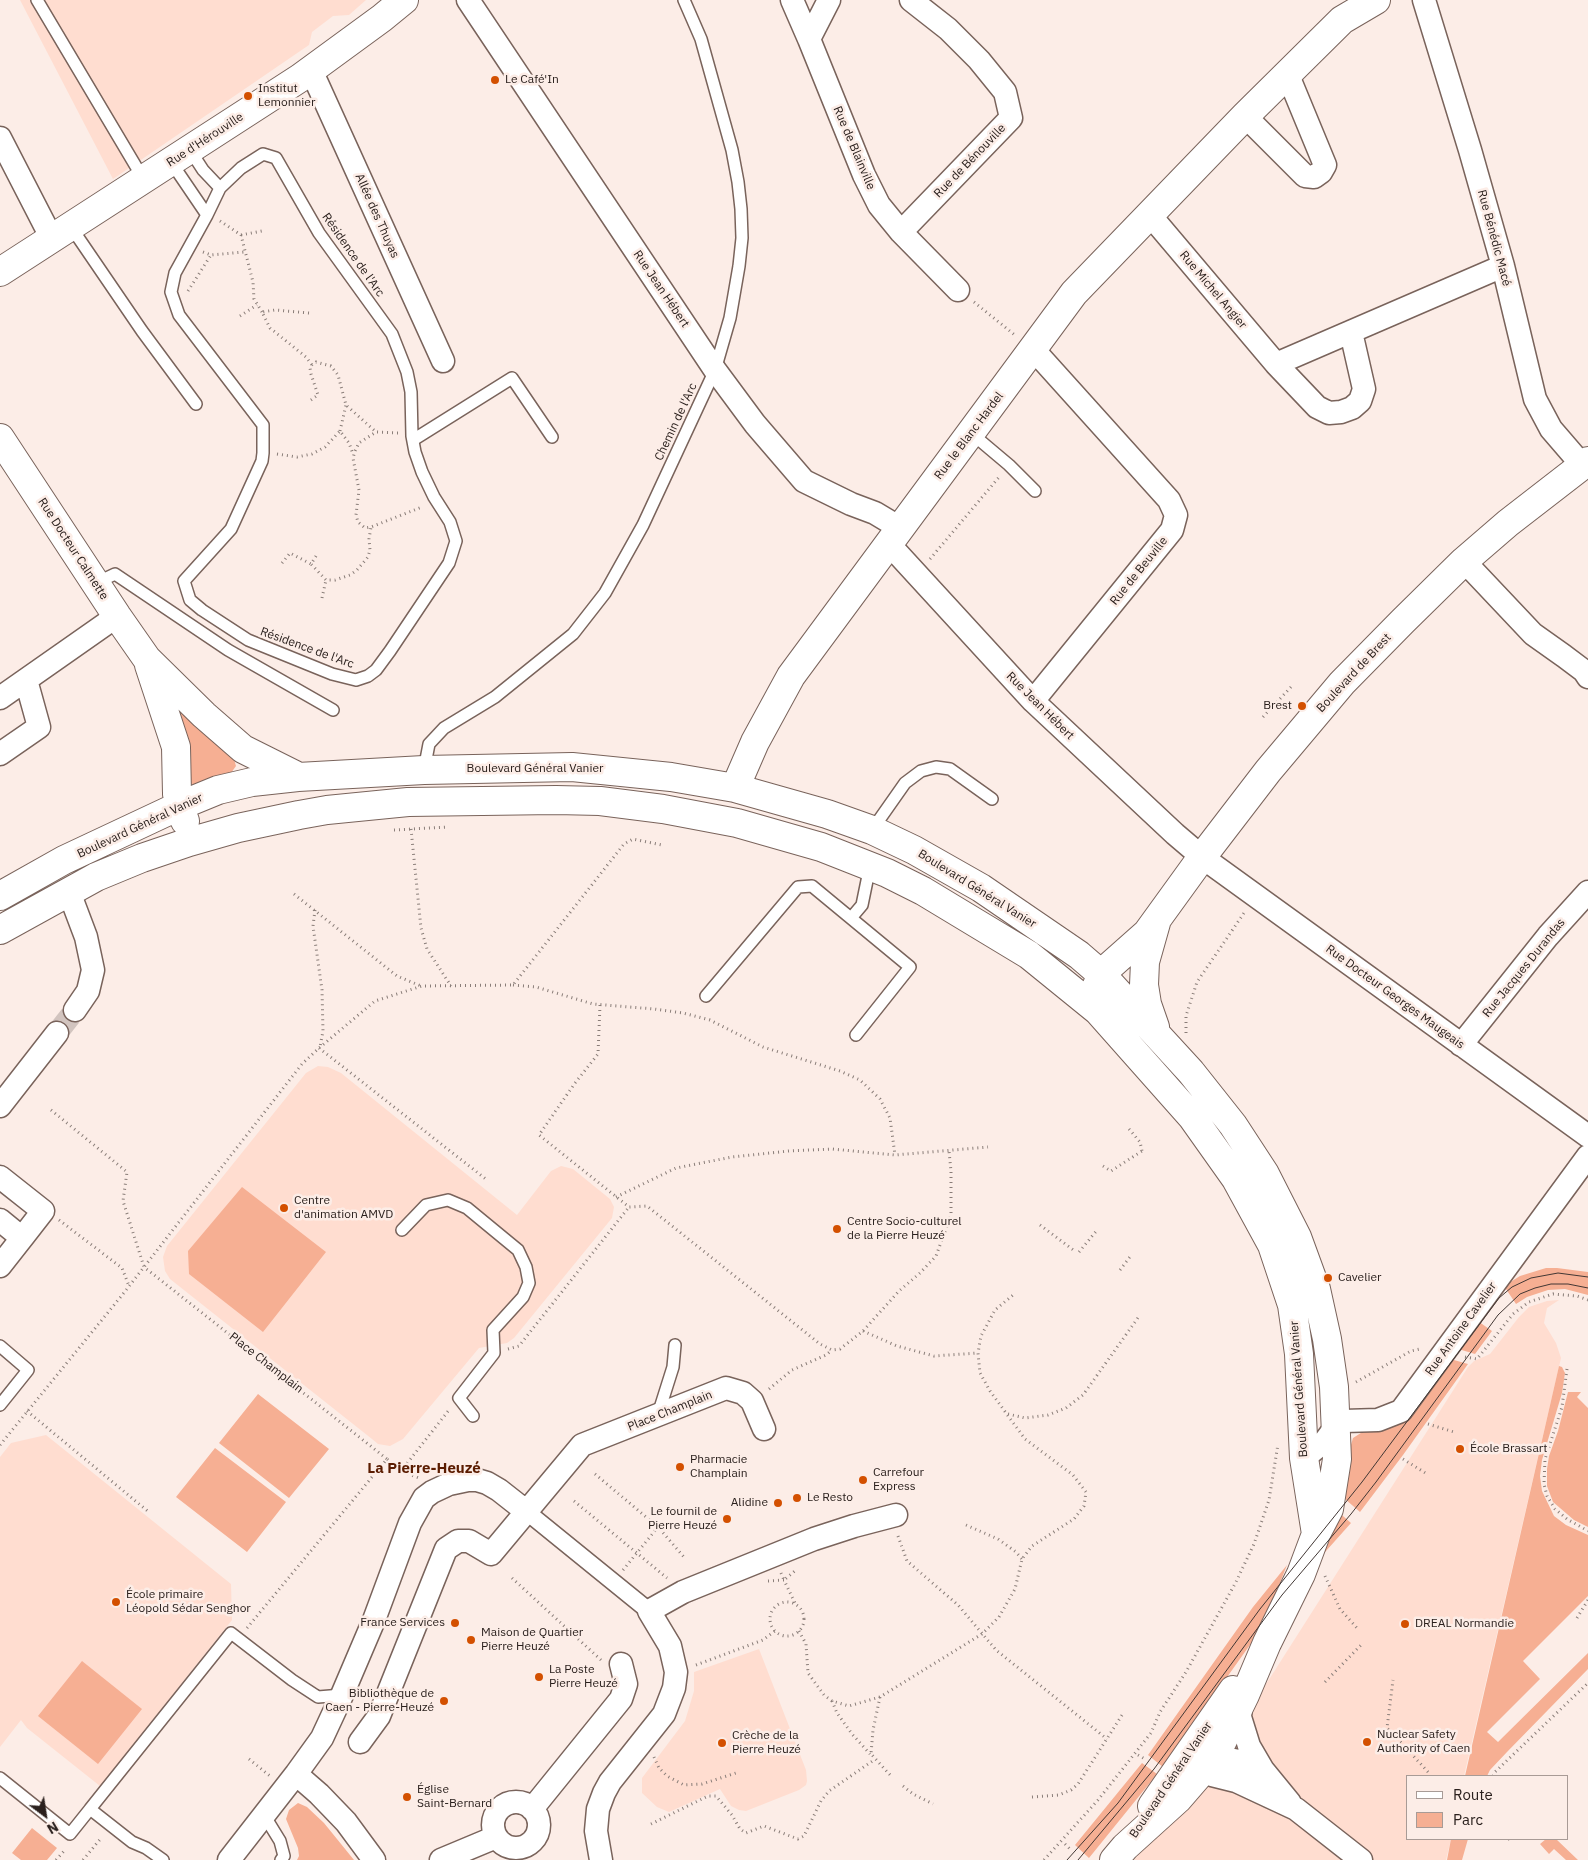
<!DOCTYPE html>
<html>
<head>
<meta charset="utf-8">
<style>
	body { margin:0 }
	#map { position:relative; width:1588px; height:1860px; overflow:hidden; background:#fcede7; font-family:"IBM Plex Sans",sans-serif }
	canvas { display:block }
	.legend { position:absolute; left:1406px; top:1775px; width:162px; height:65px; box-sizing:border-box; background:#fcede7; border:1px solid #a89b96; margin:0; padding:6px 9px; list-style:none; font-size:15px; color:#2a201d }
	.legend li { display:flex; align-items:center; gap:10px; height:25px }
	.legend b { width:25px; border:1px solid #a89b96 }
	.north { position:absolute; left:20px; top:1790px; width:50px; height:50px; -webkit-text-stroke:4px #fcede7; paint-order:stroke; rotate:149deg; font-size:14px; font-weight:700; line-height:20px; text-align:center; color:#2a201d }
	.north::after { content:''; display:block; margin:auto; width:18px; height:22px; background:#2a201d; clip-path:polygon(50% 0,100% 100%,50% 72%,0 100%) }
</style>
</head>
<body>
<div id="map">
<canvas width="1588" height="1860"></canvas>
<ul class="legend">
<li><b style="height:6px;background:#fff"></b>Route</li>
<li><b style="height:14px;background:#f6af93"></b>Parc</li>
</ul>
<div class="north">N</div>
</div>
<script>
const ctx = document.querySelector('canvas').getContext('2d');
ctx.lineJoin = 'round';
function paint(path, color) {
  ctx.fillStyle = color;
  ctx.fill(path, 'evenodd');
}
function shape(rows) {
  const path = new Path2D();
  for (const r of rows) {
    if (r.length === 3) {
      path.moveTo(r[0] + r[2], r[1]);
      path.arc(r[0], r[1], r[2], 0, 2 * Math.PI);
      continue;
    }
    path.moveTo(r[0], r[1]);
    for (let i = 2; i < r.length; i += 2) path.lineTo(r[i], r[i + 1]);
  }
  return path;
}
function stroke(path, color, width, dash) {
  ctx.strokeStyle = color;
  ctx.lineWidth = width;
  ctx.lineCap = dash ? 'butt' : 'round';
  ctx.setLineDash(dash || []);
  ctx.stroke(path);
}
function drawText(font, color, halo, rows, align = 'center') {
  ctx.font = font + ' "IBM Plex Sans",sans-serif';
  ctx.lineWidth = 5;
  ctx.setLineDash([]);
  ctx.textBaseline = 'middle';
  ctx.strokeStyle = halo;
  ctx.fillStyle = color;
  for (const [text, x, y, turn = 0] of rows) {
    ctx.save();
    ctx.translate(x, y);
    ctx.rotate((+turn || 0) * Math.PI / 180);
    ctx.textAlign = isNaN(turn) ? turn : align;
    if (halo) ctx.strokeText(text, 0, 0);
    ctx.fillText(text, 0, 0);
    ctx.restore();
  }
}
paint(shape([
	[20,0,366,0,349,15,333,16,312,32,309,45,113,179],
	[318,1066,328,1067,341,1073,517,1215,551,1171,561,1166,573,1169,610,1199,614,1207,612,1218,514,1338,507,1343,479,1348,403,1439,390,1446,378,1444,372,1439,170,1279,165,1271,163,1257,167,1246,306,1073],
	[1559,1300,1547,1308,1544,1323,1556,1343,1561,1358,1464,1776,1407,1776,1407,1839,1451,1839,1446,1860,1134,1860,1168,1820,1270,1678,1468,1367,1474,1361,1490,1354,1519,1317,1529,1307,1547,1301],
	[46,1435,231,1584,232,1620,100,1786,27,1728,21,1720,0,1747,0,1457,11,1443],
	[759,1649,806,1770,807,1781,806,1785,799,1790,746,1811,739,1810,731,1806,720,1789,669,1812,657,1807,642,1793,642,1778,685,1721,694,1691,694,1672]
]), '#ffddd0');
paint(shape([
	[172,696,233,756,236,766,231,773,196,785,189,783],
	[242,1187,326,1252,263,1332,189,1274,188,1251],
	[1546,1268,1557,1268,1588,1272,1588,1295,1565,1289,1548,1290,1527,1297,1516,1304,1504,1286,1520,1276],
	[1475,1319,1492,1331,1475,1354,1455,1348],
	[1447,1358,1468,1364,1403,1455,1360,1512,1345,1499,1351,1455,1350,1448,1353,1438,1364,1431],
	[1559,1366,1562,1367,1565,1373,1562,1393,1542,1460,1540,1476,1542,1491,1554,1516,1566,1525,1588,1535,1588,1596,1523,1661,1540,1679,1487,1732,1498,1742,1588,1653,1588,1669,1507,1752,1490,1770,1487,1776,1465,1776],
	[1568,1392,1581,1392,1577,1397,1588,1408,1588,1527,1574,1520,1553,1502,1547,1486,1547,1469,1549,1456,1558,1431],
	[258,1394,329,1449,289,1498,219,1443],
	[215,1448,286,1502,247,1552,176,1497],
	[1336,1510,1351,1523,1318,1560],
	[1287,1565,1262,1628,1163,1767,1148,1755,1253,1607],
	[82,1661,142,1709,98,1764,38,1716],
	[1142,1763,1157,1774,1089,1858,1075,1845],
	[298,1803,307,1807,324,1823,354,1860,297,1860,299,1856,298,1848,286,1819,289,1810],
	[32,1828,57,1848,47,1860,21,1860,12,1853],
	[1451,1839,1468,1839,1462,1860,1447,1860],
	[1546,1839,1556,1839,1578,1860,1566,1860,1554,1849,1549,1854,1540,1844]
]), '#f6af93');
stroke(shape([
	[57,1033,75,1010]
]), '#d2c4bf', 22, [22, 11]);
const service = shape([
	[37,0,144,180],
	[190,150,203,170,220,188],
	[171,162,207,215,175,273,171,292,179,315,263,425,263,453,262,461,231,529,184,581,190,600,202,610,248,640,332,674,356,680,368,676,376,670,390,651,449,563,456,541,450,522,434,497,422,472,415,452,412,436,411,392,407,372,392,334,319,233,276,158,263,154,241,168,220,188,207,215],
	[71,227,142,331,196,404],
	[971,433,1009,465,1035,491],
	[413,440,512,378,552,437],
	[96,583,115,574,228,650,333,710],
	[424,770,429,744,444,728,495,697,573,634,605,593,643,525,715,370,730,318,739,266,742,238,741,209,738,182,732,150,701,39,684,0],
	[872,830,905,783,921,771,936,767,950,769,992,799],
	[851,918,862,905,870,866],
	[706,996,798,887,812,886,910,967,856,1035],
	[402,1230,426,1205,448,1200,467,1208,518,1250,526,1267,529,1283,523,1297,493,1330,494,1353,459,1398,473,1416],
	[0,1346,28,1370,0,1405],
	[662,1414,661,1405,673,1367,675,1345],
	[0,1778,70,1834,90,1809],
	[264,1815,280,1841,284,1856,281,1860],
	[163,1860,146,1848,132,1842,90,1809,231,1633,292,1680,318,1697,342,1695]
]);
const pedestrian = shape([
	[527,1512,649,1611]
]);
const minor = shape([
	[468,0,715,370,755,424,804,481,851,504,875,513,900,528],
	[792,0,809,39],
	[829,0,809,39,864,175,879,205,901,232,958,290],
	[1424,0,1470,150,1503,266,1535,399,1551,429,1582,465],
	[311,70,443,361],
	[1245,116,1305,176,1314,177,1321,172,1325,165,1287,73],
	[0,138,52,239],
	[1150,215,1276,364,1503,266],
	[901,232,1011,118,1005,92,979,60,948,29,911,0],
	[1276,364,1317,407,1329,413,1341,412,1352,408,1360,401,1364,389,1351,332],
	[888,543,1033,701,1175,834,1202,857,1588,1136],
	[1464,561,1533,634,1564,656,1584,671,1588,677],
	[0,698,117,616],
	[1033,701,1172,530,1176,515,1169,500,1033,349],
	[0,754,39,727,26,680],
	[69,892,86,937,93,970,88,991,75,1010],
	[1461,1045,1548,936,1588,892],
	[0,1106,57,1033],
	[0,1177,43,1211,22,1238],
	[0,1220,22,1238,0,1266],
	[1304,1458,1325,1441,1337,1425,1344,1421,1378,1420,1401,1411,1588,1156],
	[1241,1705,1240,1717,1249,1746,1263,1770,1290,1803],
	[360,1742,379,1716,446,1549,458,1541,469,1541,491,1554,582,1445,726,1388,743,1393,752,1401,764,1429],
	[1205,1753,1203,1760,1206,1768,1212,1775,1236,1781,1296,1809,1361,1860],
	[1199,1756,1214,1756,1239,1761,1253,1768,1266,1778],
	[296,1774,319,1794,346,1822,374,1860],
	[516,1825,23],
	[532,1809,621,1699,626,1684,621,1664],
	[229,1860,296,1774,322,1738,342,1695,374,1620,410,1523,424,1498,432,1492,449,1484,468,1480,477,1480,487,1483,499,1490,527,1512],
	[441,1860,496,1837],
	[601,1860,596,1831,598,1809,604,1793,610,1782,664,1714,674,1688,676,1672,670,1646,649,1611,683,1592,814,1539,854,1526,896,1515]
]);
const tertiary = shape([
	[0,272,300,78,382,18,404,0],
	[0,438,117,616,147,659,204,715,243,749,299,777],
	[149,665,176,747,177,794,179,806,185,821],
	[735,788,755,742,791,676,1074,293,1245,116,1342,20,1376,0],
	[0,896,64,860,179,806,218,790,252,782,298,777,424,770,572,767,671,777,735,788,827,814,872,830,914,850,981,888,1079,955,1101,974,1191,1072,1233,1125,1265,1174,1297,1237,1316,1289,1327,1339,1334,1387,1337,1459,1329,1509,1316,1534,1301,1574,1267,1643,1245,1695,1221,1744,1210,1762,1178,1799,1125,1847,1114,1860],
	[0,930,96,877,142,858,189,842,238,828,299,815,327,810,408,802,556,800,600,801,663,809,737,823,821,847,887,873,923,891,1029,955,1098,1011,1192,1117,1236,1179,1272,1245,1292,1305,1299,1354,1304,1458,1316,1534],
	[1095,990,1103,972,1147,933,1202,857,1268,771,1342,683,1403,621,1464,561,1508,523,1588,461],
	[1155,1027,1147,1004,1144,985,1145,962,1156,923],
	[1152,1806,1233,1690]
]);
stroke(service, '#79635b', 14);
stroke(pedestrian, '#79635b', 19);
stroke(minor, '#79635b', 25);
stroke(tertiary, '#79635b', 30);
stroke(shape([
	[220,221,241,235,253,282,254,299,262,312],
	[241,235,262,231],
	[203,252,211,255,244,252],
	[188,291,211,255],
	[974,302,1016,336],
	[309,313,275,310,262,312,270,328,306,357,312,365],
	[240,316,257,305],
	[311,400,318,395,311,374,310,368,312,365,316,362,331,366,338,375,346,405,376,432],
	[340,431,346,405],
	[398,433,376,432,359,443,355,451,353,458,359,490,356,515,358,522,365,528,371,527,422,507],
	[277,454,297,457,312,454,325,447,340,431,349,443,353,454],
	[316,556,311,564,326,580,335,580,350,575,357,570,368,557,370,550,369,539,371,527],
	[930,559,1000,476],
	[282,563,290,553,311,564],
	[322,598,326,580],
	[1263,717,1291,687],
	[411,829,421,928,427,949,451,986],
	[394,830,448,827],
	[294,894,397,976,421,986],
	[315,910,313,926,322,990,323,1031,320,1047],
	[513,985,536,987,593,1004,654,1009,683,1013,710,1020,763,1047,840,1071,860,1080,880,1099,890,1118,895,1155],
	[600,1005,598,1054,575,1083,539,1135,629,1207,647,1206,820,1344,832,1350,840,1349,863,1331,899,1291,920,1273,936,1256,951,1215,951,1171,949,1151],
	[1186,1033,1186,1016,1197,982,1244,913],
	[319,1048,487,1180],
	[51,1110,127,1172,123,1201,144,1267,387,1459],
	[1129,1129,1140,1142,1142,1151],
	[1103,1166,1111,1171,1142,1151,1145,1151],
	[616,1197,676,1168,732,1157,789,1151,832,1149,895,1155,988,1147],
	[59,1220,122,1268,129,1286],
	[1040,1225,1076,1252],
	[1079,1252,1098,1229],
	[1120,1270,1132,1254],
	[863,1331,897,1346,934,1356,978,1353],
	[508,1349,519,1346,629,1207],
	[1465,1357,1477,1359,1513,1314,1529,1302,1553,1294,1577,1296,1588,1300],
	[1567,1369,1562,1407,1545,1459,1544,1484,1547,1496,1555,1509,1567,1519,1588,1531],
	[1356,1382,1411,1351,1420,1349],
	[769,1389,792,1370,826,1355,832,1350],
	[27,1411,150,1513],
	[1008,1414,1025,1418,1048,1415,1066,1408,1083,1395,1140,1315],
	[1428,1424,1454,1432],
	[0,1445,123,1294,302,1064,319,1048,375,1001,422,986,513,985,624,844,633,839,662,845],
	[1403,1459,1427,1474],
	[401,1471,449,1410],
	[595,1474,658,1527,684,1557],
	[574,1501,667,1578],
	[966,1525,998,1539,1016,1552,1022,1559],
	[898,1536,907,1561,958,1605,996,1650,1107,1739],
	[623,1570,658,1527],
	[781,1573,784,1580,796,1570],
	[1325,1576,1340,1609,1357,1628],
	[512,1578,601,1660],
	[768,1581,784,1580,795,1603],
	[787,1619,17],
	[1577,1618,1588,1600],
	[247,1628,387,1459,401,1471,419,1478],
	[799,1631,806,1644,808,1673,824,1695,832,1701,849,1706,880,1697,982,1634,999,1617,1015,1589,1022,1559,1032,1546,1074,1519,1084,1506,1086,1492,1073,1475,1025,1439,990,1391,980,1373,978,1353,981,1336,995,1310,1013,1295],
	[696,1665,763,1640,775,1631],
	[1325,1682,1361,1645],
	[880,1697,873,1730,871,1754,891,1776],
	[832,1701,837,1713,852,1734,870,1754],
	[1392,1733,1387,1728,1393,1680],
	[1397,1738,1429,1773],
	[1138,1755,1145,1759],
	[654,1757,659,1768,667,1776,684,1785,702,1784,736,1773],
	[249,1759,270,1776],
	[1493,1776,1495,1772,1588,1683],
	[903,1786,913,1794,933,1804],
	[1032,1797,1059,1795,1071,1790,1078,1784,1124,1712],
	[651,1824,708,1796,716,1796,732,1815,740,1829,746,1833,764,1826,798,1839,804,1836,821,1801,829,1791,874,1760],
	[1509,1839,1512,1842],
	[1065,1844,1070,1849],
	[56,1860,66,1849],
	[83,1860,102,1837],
	[1044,1860,1098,1800,1151,1733,1160,1712,1186,1672,1236,1582,1254,1544,1269,1500,1278,1444]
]), '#897d78', 3, [1, 4]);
stroke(service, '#fff', 11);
stroke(pedestrian, '#fff', 16);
stroke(minor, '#fff', 22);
stroke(tertiary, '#fff', 28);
stroke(shape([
	[1067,1860,1118,1803,1260,1609,1362,1482,1499,1298,1512,1287,1531,1278,1558,1273,1588,1277],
	[1078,1860,1154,1769,1282,1595,1351,1514,1376,1482,1498,1315,1520,1294,1535,1288,1551,1284,1568,1284,1588,1288]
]), '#423734', 1);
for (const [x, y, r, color] of [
	[495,80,5,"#d35000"],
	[248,96,5,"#d35000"],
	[1302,706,5,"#d35000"],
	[284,1208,5,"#d35000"],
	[837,1229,5,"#d35000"],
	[1328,1278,5,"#d35000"],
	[1460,1449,5,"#d35000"],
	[680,1467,5,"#d35000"],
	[863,1480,5,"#d35000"],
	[797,1498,5,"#d35000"],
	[778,1503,5,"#d35000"],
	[727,1519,5,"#d35000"],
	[116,1602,5,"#d35000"],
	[455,1623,5,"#d35000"],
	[1405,1624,5,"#d35000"],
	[471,1640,5,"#d35000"],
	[539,1677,5,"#d35000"],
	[444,1701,5,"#d35000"],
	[1367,1742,5,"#d35000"],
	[722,1743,5,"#d35000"],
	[407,1797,5,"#d35000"]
]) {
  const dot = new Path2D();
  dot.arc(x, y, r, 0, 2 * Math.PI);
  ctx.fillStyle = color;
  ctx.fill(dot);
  stroke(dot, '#fcede7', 2);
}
drawText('12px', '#2a201d', '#fcede7', [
	["Le Café'In",505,80],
	["Institut",258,89],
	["Lemonnier",258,103],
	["Brest",1292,706,"right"],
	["Centre",294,1201],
	["d'animation AMVD",294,1215],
	["Centre Socio-culturel",847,1222],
	["de la Pierre Heuzé",847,1236],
	["Cavelier",1338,1278],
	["École Brassart",1470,1449],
	["Pharmacie",690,1460],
	["Champlain",690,1474],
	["Carrefour",873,1473],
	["Express",873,1487],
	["Le Resto",807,1498],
	["Alidine",768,1503,"right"],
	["Le fournil de",717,1512,"right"],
	["Pierre Heuzé",717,1526,"right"],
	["École primaire",126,1595],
	["Léopold Sédar Senghor",126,1609],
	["France Services",445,1623,"right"],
	["DREAL Normandie",1415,1624],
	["Maison de Quartier",481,1633],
	["Pierre Heuzé",481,1647],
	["La Poste",549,1670],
	["Pierre Heuzé",549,1684],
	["Bibliothèque de",434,1694,"right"],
	["Caen - Pierre-Heuzé",434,1708,"right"],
	["Nuclear Safety",1377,1735],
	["Authority of Caen",1377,1749],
	["Crèche de la",732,1736],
	["Pierre Heuzé",732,1750],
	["Église",417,1790],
	["Saint-Bernard",417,1804]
], 'left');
drawText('12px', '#2a201d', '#fcede7', [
	["Rue d'Hérouville",205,140,-33],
	["Rue de Blainville",854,148,67],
	["Rue de Bénouville",970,161,-46],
	["Allée des Thuyas",377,216,66],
	["Rue Bénédic Macé",1494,238,75],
	["Résidence de l'Arc",353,255,55],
	["Rue Jean Hébert",661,289,56],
	["Rue Michel Angier",1213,290,50],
	["Chemin de l'Arc",676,422,-65],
	["Rue le Blanc Hardel",969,436,-53],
	["Rue Docteur Calmette",73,549,57],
	["Rue de Beuville",1139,571,-51],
	["Résidence de l'Arc",307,648,20],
	["Boulevard de Brest",1354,673,-47],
	["Rue Jean Hébert",1040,706,45],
	["Boulevard Général Vanier",535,769],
	["Boulevard Général Vanier",140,826,-25],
	["Boulevard Général Vanier",977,889,32],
	["Rue Jacques Durandas",1524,968,-51],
	["Rue Docteur Georges Maugeais",1395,997,36],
	["Rue Antoine Cavelier",1461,1329,-54],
	["Place Champlain",266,1363,38],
	["Boulevard Général Vanier",1299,1389,-94],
	["Place Champlain",670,1411,-22],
	["Boulevard Général Vanier",1171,1780,-56]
]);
drawText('bold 15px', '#5b1c00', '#fcede7', [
	["La Pierre-Heuzé",424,1469]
]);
</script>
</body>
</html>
